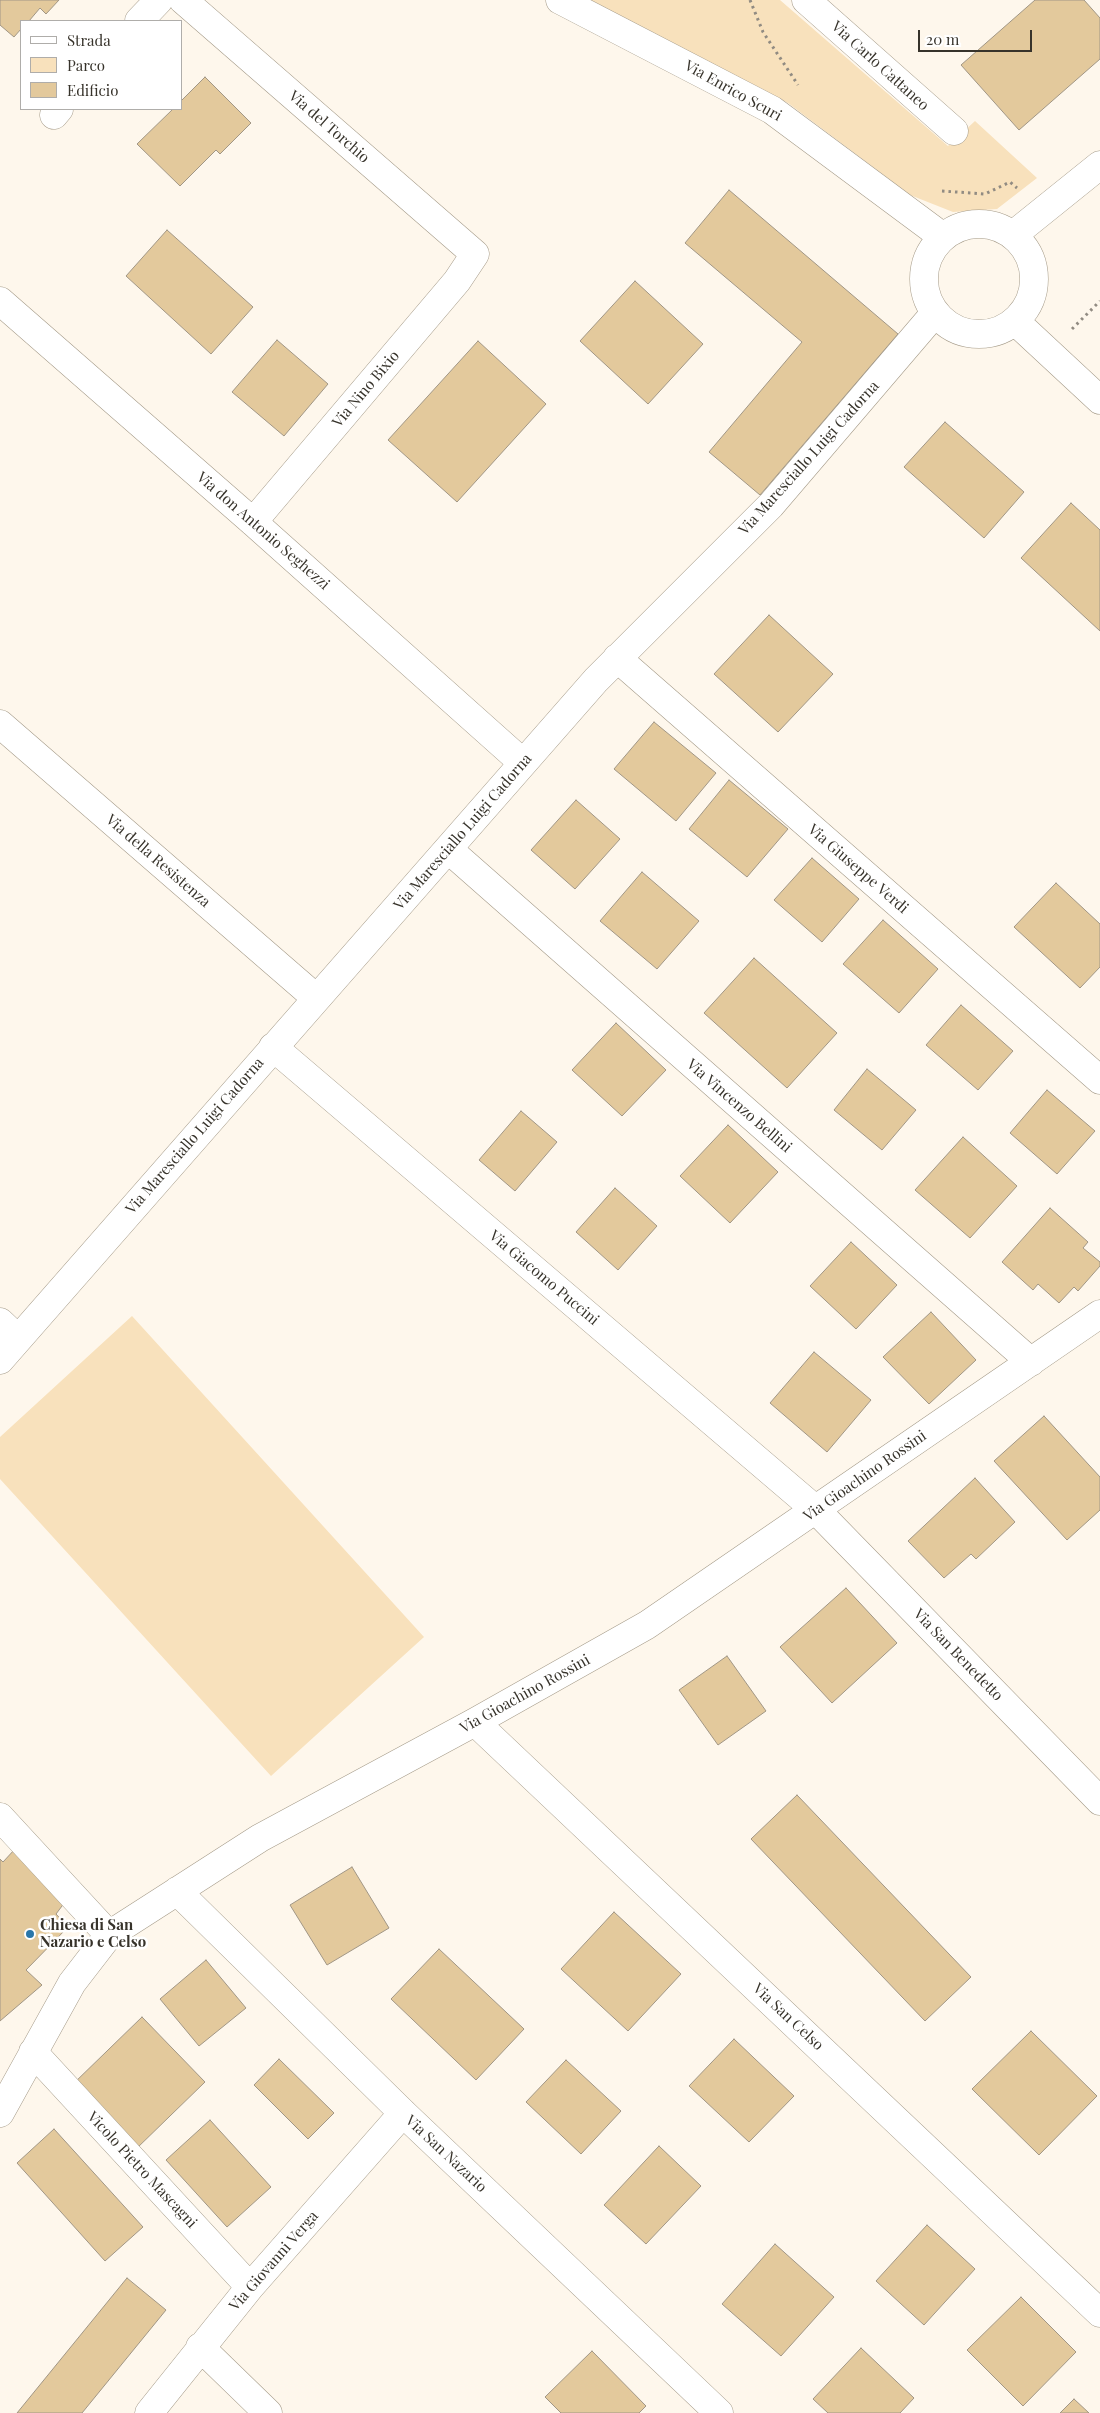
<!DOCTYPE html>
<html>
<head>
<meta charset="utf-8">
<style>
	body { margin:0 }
	#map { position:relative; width:1100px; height:2413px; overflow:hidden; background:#fef7ec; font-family:"Playfair Display",serif }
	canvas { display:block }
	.legend { position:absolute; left:20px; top:20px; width:162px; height:90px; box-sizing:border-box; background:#fff; border:1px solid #afadaa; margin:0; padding:6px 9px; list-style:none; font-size:15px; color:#37332b }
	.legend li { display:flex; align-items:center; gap:10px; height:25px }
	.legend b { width:25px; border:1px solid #afadaa }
	.scale { position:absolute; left:918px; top:30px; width:114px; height:22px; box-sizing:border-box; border:2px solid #37332b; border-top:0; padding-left:6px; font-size:15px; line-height:18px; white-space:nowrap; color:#37332b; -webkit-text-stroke:4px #fff; paint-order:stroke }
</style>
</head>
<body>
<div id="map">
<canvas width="1100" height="2413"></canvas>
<ul class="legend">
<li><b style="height:6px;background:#fff"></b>Strada</li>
<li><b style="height:14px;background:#f8e1bc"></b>Parco</li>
<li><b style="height:14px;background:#e3c99c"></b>Edificio</li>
</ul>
<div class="scale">20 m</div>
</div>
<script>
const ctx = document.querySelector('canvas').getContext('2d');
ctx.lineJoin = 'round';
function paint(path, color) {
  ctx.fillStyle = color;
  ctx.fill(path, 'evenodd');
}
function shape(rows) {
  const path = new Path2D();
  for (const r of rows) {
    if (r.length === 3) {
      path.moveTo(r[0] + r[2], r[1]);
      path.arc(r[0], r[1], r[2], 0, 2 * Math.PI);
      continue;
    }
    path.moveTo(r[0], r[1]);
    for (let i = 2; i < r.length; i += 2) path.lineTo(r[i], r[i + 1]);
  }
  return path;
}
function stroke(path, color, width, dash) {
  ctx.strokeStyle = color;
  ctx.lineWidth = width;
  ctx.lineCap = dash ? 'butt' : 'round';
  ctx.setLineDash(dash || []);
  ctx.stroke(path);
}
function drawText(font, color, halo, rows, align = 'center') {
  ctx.font = font + ' "Playfair Display",serif';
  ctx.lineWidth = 5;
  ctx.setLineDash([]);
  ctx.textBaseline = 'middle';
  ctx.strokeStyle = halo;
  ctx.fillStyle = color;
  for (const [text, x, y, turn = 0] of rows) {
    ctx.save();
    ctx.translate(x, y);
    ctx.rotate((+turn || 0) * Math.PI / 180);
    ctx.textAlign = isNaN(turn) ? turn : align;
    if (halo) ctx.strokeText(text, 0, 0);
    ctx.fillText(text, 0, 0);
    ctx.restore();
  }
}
paint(shape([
	[587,0,780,0,948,146,975,121,1037,178,997,209,953,212,910,195,788,103],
	[132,1316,424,1637,271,1776,0,1479,0,1437]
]), '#f8e1bc');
const building = shape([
	[0,0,59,0,46,14,40,8,29,21,21,21,21,29,14,37,0,25,0,0],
	[1035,0,1084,0,1100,18,1100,59,1019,130,961,65,1035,0],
	[205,77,251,123,220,154,216,150,180,186,137,144,173,109,181,109,181,101,205,77],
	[729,190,898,334,760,495,709,452,802,342,685,243,729,190],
	[167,230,253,307,211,354,126,276,167,230],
	[635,281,703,344,648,404,580,341,635,281],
	[277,340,328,384,284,436,232,392,277,340],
	[478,341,546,404,457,502,388,440,478,341],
	[945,422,1024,492,984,538,904,467,945,422],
	[1071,503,1100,530,1100,631,1021,558,1071,503],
	[769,615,833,674,778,732,714,674,769,615],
	[654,722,716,773,676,821,614,769,654,722],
	[729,780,788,829,747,877,689,829,729,780],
	[576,800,620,839,575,889,531,850,576,800],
	[812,858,859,899,822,942,774,900,812,858],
	[642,872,699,921,657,969,600,921,642,872],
	[1056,883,1100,924,1100,967,1080,988,1014,927,1056,883],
	[883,920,938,969,899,1013,843,964,883,920],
	[754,958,837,1033,787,1088,704,1013,754,958],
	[961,1005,1013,1051,978,1090,926,1045,961,1005],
	[616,1023,666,1070,622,1116,572,1070,616,1023],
	[867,1069,916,1110,882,1150,834,1110,867,1069],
	[1047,1090,1095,1131,1057,1174,1010,1133,1047,1090],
	[521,1111,557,1142,515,1191,479,1160,521,1111],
	[728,1125,778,1172,730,1223,680,1176,728,1125],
	[963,1137,1017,1186,970,1238,915,1190,963,1137],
	[615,1188,657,1226,618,1270,576,1232,615,1188],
	[1050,1208,1088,1242,1083,1248,1100,1262,1100,1266,1078,1291,1074,1287,1059,1303,1038,1284,1033,1290,1002,1262,1050,1208],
	[851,1242,897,1285,856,1329,810,1286,851,1242],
	[931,1312,976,1360,929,1404,883,1357,931,1312],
	[814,1352,871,1400,827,1452,770,1403,814,1352],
	[1044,1416,1100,1477,1100,1510,1067,1540,994,1461,1044,1416],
	[975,1478,1015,1522,976,1559,971,1554,944,1578,908,1541,975,1478],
	[846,1588,897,1643,832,1703,780,1647,846,1588],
	[727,1656,766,1711,718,1745,679,1690,727,1656],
	[797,1795,971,1977,925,2021,751,1839,797,1795],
	[15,1849,65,1902,56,1914,68,1927,26,1970,42,1985,0,2021,0,1859,3,1862,15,1849],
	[352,1867,389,1928,327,1965,290,1905,352,1867],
	[614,1912,681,1974,628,2031,561,1969,614,1912],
	[439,1949,524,2029,476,2080,391,1999,439,1949],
	[206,1960,246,2008,199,2046,160,1999,206,1960],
	[142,2017,205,2082,135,2150,72,2085,142,2017],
	[1031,2031,1097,2096,1039,2155,972,2089,1031,2031],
	[734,2039,794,2096,749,2142,689,2086,734,2039],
	[279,2059,334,2113,308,2139,254,2085,279,2059],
	[566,2060,621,2111,581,2154,526,2102,566,2060],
	[210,2120,271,2187,227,2227,166,2160,210,2120],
	[54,2129,143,2227,105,2261,17,2163,54,2129],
	[659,2146,701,2186,646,2244,604,2205,659,2146],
	[927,2225,975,2269,924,2325,876,2281,927,2225],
	[775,2244,834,2297,781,2356,722,2304,775,2244],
	[127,2278,166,2310,82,2413,17,2413,127,2278],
	[1021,2297,1076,2352,1023,2406,967,2350,1021,2297],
	[861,2348,914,2398,900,2413,828,2413,813,2399,861,2348],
	[592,2351,646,2406,639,2413,561,2413,545,2397,592,2351],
	[1074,2399,1089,2413,1060,2413,1074,2399]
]);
paint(building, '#e3c99c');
stroke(building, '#a19685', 1);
const street = shape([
	[183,0,475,254,457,281,253,522],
	[560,0,772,110,943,237],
	[806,0,954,131],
	[139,21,159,0],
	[54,115,59,109],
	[979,279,55],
	[1013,235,1100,165],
	[0,301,253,522,523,763],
	[1016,322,1100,400],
	[617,658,1100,1080],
	[0,724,316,998],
	[448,849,1031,1362],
	[273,1047,816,1510,1100,1801],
	[0,1322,18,1339],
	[0,1360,596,680,771,505,935,313],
	[475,1722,1100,2313],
	[0,1817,109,1935],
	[177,1891,403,2113,719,2413],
	[33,2052,250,2287],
	[0,2113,72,1983,109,1935,260,1838,475,1722,647,1625,1100,1314],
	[200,2347,268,2413],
	[149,2413,250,2287,403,2113]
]);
stroke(street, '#a49a88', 29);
stroke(shape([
	[750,0,763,32,798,85],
	[942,191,985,194,1010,182,1017,188],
	[1072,329,1100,301]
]), '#918b82', 3, [2.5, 4]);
stroke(street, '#fff', 28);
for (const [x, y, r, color] of [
	[30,1934,5,"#2a76a9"]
]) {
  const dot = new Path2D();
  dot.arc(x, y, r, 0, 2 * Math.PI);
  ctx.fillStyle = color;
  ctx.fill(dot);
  stroke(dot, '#fff', 2);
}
drawText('15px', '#37332b', '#fff', [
	["Via Carlo Cattaneo",880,66,42],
	["Via Enrico Scuri",733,91,29],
	["Via del Torchio",329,127,41],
	["Via Nino Bixio",366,389,-50],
	["Via Maresciallo Luigi Cadorna",809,458,-48],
	["Via don Antonio Seghezzi",263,531,41],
	["Via Maresciallo Luigi Cadorna",463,832,-49],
	["Via della Resistenza",158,861,41],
	["Via Giuseppe Verdi",858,869,41],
	["Via Vincenzo Bellini",739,1106,41],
	["Via Maresciallo Luigi Cadorna",195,1136,-49],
	["Via Giacomo Puccini",544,1278,40],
	["Via Gioachino Rossini",865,1476,-35],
	["Via San Benedetto",958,1655,46],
	["Via Gioachino Rossini",525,1694,-29],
	["Via San Celso",788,2017,43],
	["Via San Nazario",446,2154,43],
	["Vicolo Pietro Mascagni",142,2170,47],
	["Via Giovanni Verga",274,2261,-49]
]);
drawText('bold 15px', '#37332b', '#fff', [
	["Chiesa di San",40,1925],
	["Nazario e Celso",40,1942]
], 'left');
</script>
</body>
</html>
